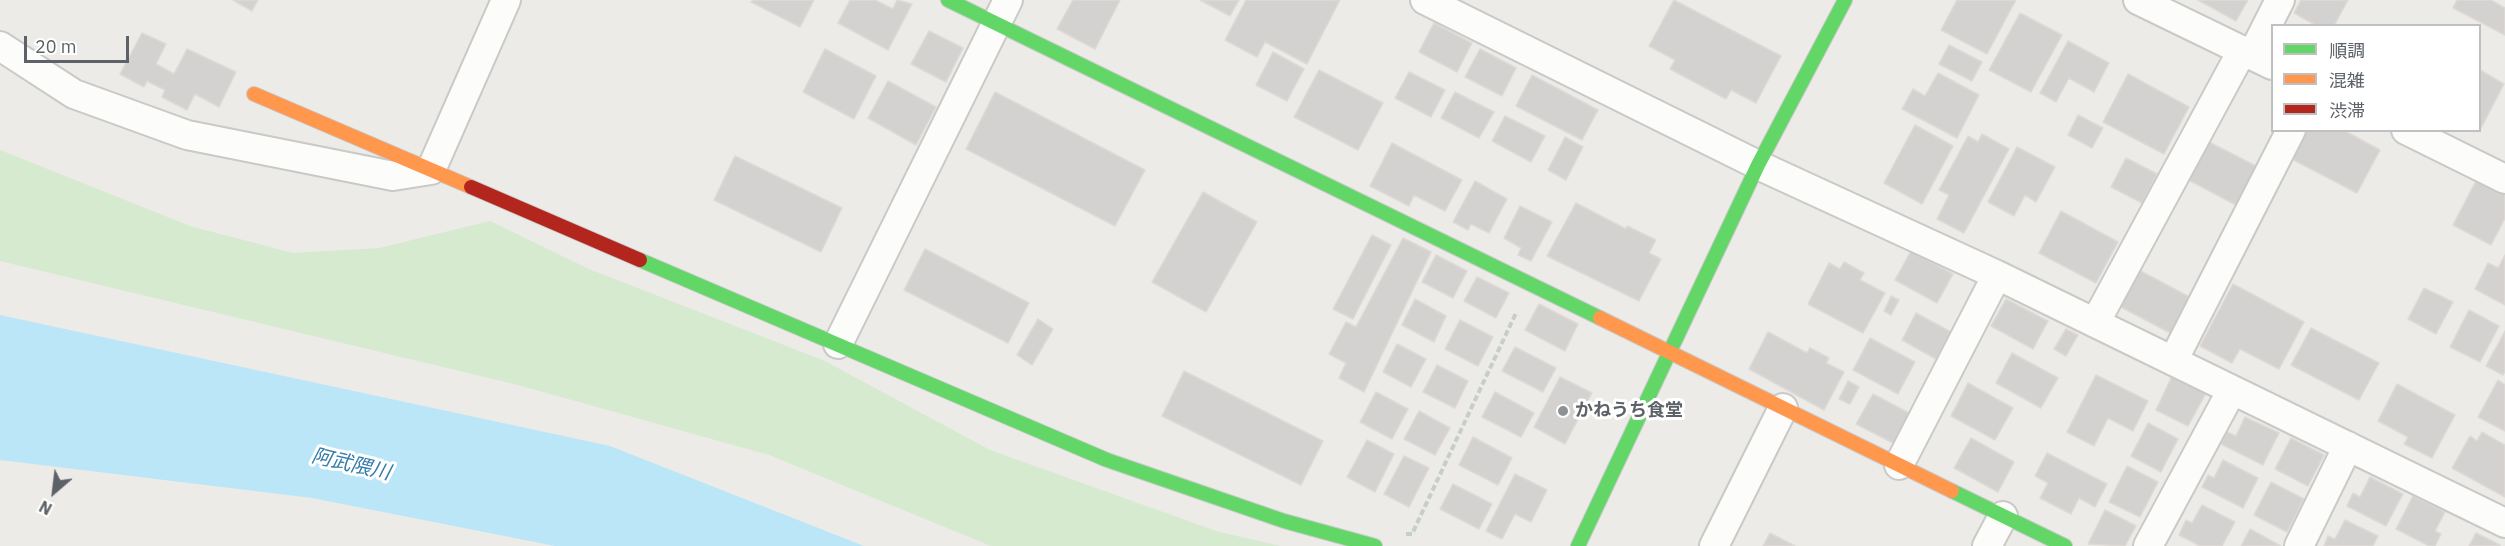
<!DOCTYPE html>
<html>
<head>
<meta charset="utf-8">
<style>
	body { margin:0 }
	#map { position:relative; width:2505px; height:546px; overflow:hidden; background:#edebe7; font-family:"IBM Plex Sans","Noto Sans JP",sans-serif }
	canvas { display:block }
	.legend { position:absolute; left:2271px; top:24px; width:210px; height:108px; box-sizing:border-box; background:#fff; border:2px solid #bec0c2; margin:0; padding:8px 10px; list-style:none; font-size:18px; color:#5c6267 }
	.legend li { display:flex; align-items:center; gap:12px; height:30px }
	.legend b { width:30px; border:2px solid #bec0c2 }
	.north { position:absolute; left:24px; top:462px; width:60px; height:60px; -webkit-text-stroke:4px #fff; paint-order:stroke; rotate:208deg; font-size:16px; font-weight:700; line-height:24px; text-align:center; color:#5c6267 }
	.north::after { content:''; display:block; margin:auto; width:21px; height:27px; background:#5c6267; clip-path:polygon(50% 0,100% 100%,50% 72%,0 100%) }
	.scale { position:absolute; left:24px; top:36px; width:105px; height:27px; box-sizing:border-box; border:3px solid #5c6267; border-top:0; padding-left:8px; font-size:18px; line-height:21px; white-space:nowrap; color:#5c6267; -webkit-text-stroke:4px #fff; paint-order:stroke }
</style>
</head>
<body>
<div id="map">
<canvas width="2505" height="546"></canvas>
<ul class="legend">
<li><b style="height:8px;background:#63d668"></b>順調</li>
<li><b style="height:8px;background:#ff974d"></b>混雑</li>
<li><b style="height:8px;background:#b3261e"></b>渋滞</li>
</ul>
<div class="north">N</div>
<div class="scale">20 m</div>
</div>
<script>
const ctx = document.querySelector('canvas').getContext('2d');
ctx.lineJoin = 'round';
function paint(path, color) {
  ctx.fillStyle = color;
  ctx.fill(path, 'evenodd');
}
function shape(rows) {
  const path = new Path2D();
  for (const r of rows) {
    path.moveTo(r[0], r[1]);
    for (let i = 2; i < r.length; i += 2) path.lineTo(r[i], r[i + 1]);
  }
  return path;
}
function stroke(path, color, width, dash) {
  ctx.strokeStyle = color;
  ctx.lineWidth = width;
  ctx.lineCap = dash ? 'butt' : 'round';
  ctx.setLineDash(dash || []);
  ctx.stroke(path);
}
function drawText(font, color, halo, rows, align = 'center') {
  ctx.font = font + ' "IBM Plex Sans","Noto Sans JP",sans-serif';
  ctx.lineWidth = 6;
  ctx.setLineDash([]);
  ctx.textBaseline = 'middle';
  ctx.strokeStyle = halo;
  ctx.fillStyle = color;
  for (const [text, x, y, turn = 0] of rows) {
    ctx.save();
    ctx.translate(x, y);
    ctx.rotate((+turn || 0) * Math.PI / 180);
    ctx.textAlign = isNaN(turn) ? turn : align;
    if (halo) ctx.strokeText(text, 0, 0);
    ctx.fillText(text, 0, 0);
    ctx.restore();
  }
}
paint(shape([
	[0,150,190,226,293,253,379,248,490,221,589,269,825,361,990,450,1219,532,1281,546,991,546,769,455,518,385,0,261]
]), '#d6ead0');
paint(shape([
	[0,315,610,446,864,546,555,546,312,498,0,460]
]), '#bbe6f8');
const building = shape([
	[233,0,258,0,252,11,233,0],
	[753,0,814,0,800,27,751,2,753,0],
	[850,0,875,0,893,9,897,0,912,4,888,50,838,23,850,0],
	[1073,0,1120,0,1095,49,1057,29,1073,0],
	[1200,0,1239,0,1230,16,1200,0],
	[1246,0,1340,0,1307,64,1265,42,1257,57,1225,40,1246,0],
	[1674,0,1781,56,1756,103,1731,90,1726,99,1670,69,1675,60,1649,46,1674,0],
	[1957,0,2016,0,1987,54,1941,30,1957,0],
	[2198,0,2248,0,2236,21,2198,0],
	[2301,0,2348,0,2334,26,2317,26,2294,13,2301,0],
	[2457,0,2491,0,2505,8,2505,35,2453,8,2457,0],
	[2020,13,2062,35,2031,92,1989,70,2020,13],
	[1434,23,1472,43,1457,72,1419,52,1434,23],
	[929,31,963,48,946,82,911,64,929,31],
	[142,33,166,44,156,64,174,74,187,49,236,72,219,107,195,94,187,110,162,97,165,90,147,81,144,87,120,74,142,33],
	[2068,41,2109,63,2094,92,2069,78,2056,102,2040,93,2068,41],
	[1949,45,1982,62,1972,81,1939,64,1949,45],
	[825,49,876,76,854,119,803,92,825,49],
	[1480,49,1516,68,1502,96,1465,77,1480,49],
	[1273,52,1304,69,1287,101,1256,85,1273,52],
	[1319,70,1383,103,1358,150,1294,117,1319,70],
	[2480,70,2504,84,2480,130,2480,70],
	[1409,72,1445,90,1431,117,1395,98,1409,72],
	[1938,73,1979,95,1957,138,1902,109,1913,89,1925,96,1938,73],
	[2128,74,2189,107,2164,154,2103,122,2128,74],
	[1532,75,1598,110,1582,140,1516,106,1532,75],
	[888,81,936,107,916,145,868,118,888,81],
	[995,92,1145,170,1115,226,966,149,995,92],
	[1455,92,1494,112,1479,138,1441,118,1455,92],
	[2078,115,2103,128,2092,148,2068,135,2078,115],
	[1505,116,1545,136,1531,162,1492,141,1505,116],
	[1915,125,1953,146,1922,204,1884,183,1915,125],
	[2297,130,2343,130,2380,150,2357,193,2284,155,2297,130],
	[1982,134,2009,149,1964,233,1937,219,1949,195,1939,190,1968,136,1978,142,1982,134],
	[1565,137,1583,147,1566,180,1548,170,1565,137],
	[2203,139,2256,166,2236,205,2183,177,2203,139],
	[1392,143,1462,180,1445,211,1414,195,1409,206,1370,186,1392,143],
	[2017,147,2055,167,2036,202,2025,195,2014,216,1988,202,2017,147],
	[735,156,842,208,821,252,714,200,735,156],
	[2126,158,2157,174,2142,203,2111,187,2126,158],
	[2478,177,2505,192,2505,218,2491,245,2453,225,2478,177],
	[1475,181,1507,199,1489,233,1471,224,1468,230,1453,222,1475,181],
	[1203,192,1257,222,1206,312,1152,282,1203,192],
	[1576,203,1626,229,1627,226,1656,240,1649,253,1661,259,1639,301,1547,256,1576,203],
	[1520,206,1552,222,1531,261,1518,255,1521,248,1504,238,1520,206],
	[2061,211,2118,242,2096,283,2039,253,2061,211],
	[1372,235,1391,245,1353,319,1333,309,1372,235],
	[1403,238,1431,252,1364,392,1339,378,1346,363,1329,354,1346,322,1356,327,1403,238],
	[925,249,1029,303,1008,343,904,290,925,249],
	[1911,251,1953,274,1937,303,1895,280,1911,251],
	[1436,255,1467,271,1453,298,1422,282,1436,255],
	[2505,255,2505,305,2475,289,2488,263,2498,268,2505,255],
	[1844,262,1864,273,1860,280,1885,293,1863,333,1808,304,1829,263,1840,269,1844,262],
	[2137,269,2195,300,2176,336,2117,305,2137,269],
	[1477,277,1509,293,1496,318,1464,301,1477,277],
	[2233,284,2304,322,2279,369,2240,349,2232,363,2200,346,2233,284],
	[2424,288,2453,302,2436,334,2408,319,2424,288],
	[1891,296,1899,300,1891,315,1884,311,1891,296],
	[1415,299,1446,316,1434,342,1402,325,1415,299],
	[2006,299,2048,321,2033,349,1991,326,2006,299],
	[1539,304,1578,324,1565,351,1525,330,1539,304],
	[2469,310,2499,326,2480,362,2450,347,2469,310],
	[1916,313,1951,332,1936,359,1902,340,1916,313],
	[1038,319,1053,329,1032,365,1017,355,1038,319],
	[1460,320,1493,337,1478,366,1445,349,1460,320],
	[2311,328,2379,363,2359,400,2291,365,2311,328],
	[2066,329,2078,335,2066,356,2054,349,2066,329],
	[2505,331,2505,371,2503,375,2486,366,2505,331],
	[1768,332,1807,353,1810,348,1829,358,1826,363,1844,372,1824,410,1749,369,1768,332],
	[1870,338,1915,362,1898,394,1853,370,1870,338],
	[1397,344,1426,359,1411,387,1383,372,1397,344],
	[1515,347,1556,368,1543,392,1502,371,1515,347],
	[2012,353,2058,378,2041,408,1996,383,2012,353],
	[1437,365,1468,381,1455,408,1423,392,1437,365],
	[1184,371,1323,441,1301,485,1162,416,1184,371],
	[2096,375,2148,401,2133,431,2108,418,2094,446,2067,432,2096,375],
	[2172,376,2206,393,2188,426,2156,410,2172,376],
	[1560,377,1592,393,1565,444,1534,427,1560,377],
	[2498,380,2505,385,2505,431,2478,417,2498,380],
	[1848,381,1859,387,1850,404,1839,399,1848,381],
	[1968,383,2013,408,1995,440,1951,416,1968,383],
	[2397,384,2455,415,2432,458,2404,444,2408,437,2378,421,2397,384],
	[1376,392,1408,409,1392,439,1360,422,1376,392],
	[1495,392,1534,413,1521,437,1482,417,1495,392],
	[1873,394,1911,414,1895,444,1856,424,1873,394],
	[1419,411,1450,428,1435,455,1404,439,1419,411],
	[2245,417,2279,433,2263,465,2221,444,2227,432,2236,436,2245,417],
	[2148,423,2178,439,2161,472,2131,456,2148,423],
	[2482,432,2505,445,2505,497,2452,468,2470,436,2477,441,2482,432],
	[1473,437,1512,458,1498,485,1459,465,1473,437],
	[1971,438,2014,462,1998,492,1954,468,1971,438],
	[2291,438,2324,455,2308,486,2275,469,2291,438],
	[1367,440,1394,454,1375,492,1347,477,1367,440],
	[2047,453,2107,484,2095,507,2079,498,2071,514,2040,498,2048,483,2035,476,2047,453],
	[1404,456,1429,468,1409,507,1384,494,1404,456],
	[2223,460,2258,478,2243,508,2202,487,2208,475,2214,478,2223,460],
	[2127,466,2158,482,2140,517,2109,502,2127,466],
	[1515,474,1547,490,1531,522,1515,514,1502,539,1486,531,1515,474],
	[2370,477,2403,494,2386,526,2347,506,2353,493,2360,497,2370,477],
	[2271,482,2304,499,2287,532,2254,515,2271,482],
	[1453,484,1492,504,1479,529,1440,509,1453,484],
	[2413,496,2445,512,2435,531,2441,534,2435,546,2429,546,2396,529,2413,496],
	[2202,505,2235,522,2222,546,2200,546,2179,535,2186,520,2192,523,2202,505],
	[2105,510,2136,526,2125,546,2088,544,2105,510],
	[2345,520,2378,536,2373,546,2324,546,2328,536,2335,539,2345,520],
	[2250,529,2281,546,2241,546,2250,529],
	[1770,533,1795,546,1763,546,1770,533],
	[2476,533,2500,545,2499,546,2469,546,2476,533]
]);
paint(building, '#d4d2d0');
stroke(building, '#dddad6', 1.5);
const street = shape([
	[1425,0,1758,165,1997,275,2505,523],
	[2138,0,2272,65],
	[0,46,74,94,187,135,393,176,431,170,506,0],
	[2252,55,2280,0],
	[2406,130,2505,179],
	[2095,323,2242,51],
	[838,344,1008,0],
	[2173,361,2291,130],
	[1899,465,1997,275],
	[1714,546,1783,408],
	[1987,546,2003,516],
	[2148,546,2232,390],
	[2299,546,2348,446]
]);
const fast = shape([
	[948,0,1600,318],
	[640,260,1107,460,1284,521,1375,546],
	[1952,491,2065,546],
	[1578,546,1758,165,1845,0]
]);
const slow = shape([
	[254,94,471,187],
	[1600,318,1952,491]
]);
const jam = shape([
	[471,187,640,260]
]);
stroke(street, '#c9c9c8', 32);
stroke(fast, '#c9caca', 16);
stroke(slow, '#c9caca', 16);
stroke(jam, '#c9caca', 16);
stroke(shape([
	[1406,534,1412,534,1516,313]
]), '#c6cec9', 4, [6, 3]);
stroke(street, '#fcfcfb', 28);
stroke(fast, '#63d668', 14);
stroke(slow, '#ff974d', 14);
stroke(jam, '#b3261e', 14);
for (const [x, y, r, color] of [
	[1563,411,6,"#8f9294"]
]) {
  const dot = new Path2D();
  dot.arc(x, y, r, 0, 2 * Math.PI);
  ctx.fillStyle = color;
  ctx.fill(dot);
  stroke(dot, '#fff', 2);
}
drawText('bold 18px', '#5c6267', '#fff', [
	["かねうち食堂",1575,411]
], 'left');
drawText('italic 20px', '#337caa', '#fff', [
	["阿武隈川",351,465,13]
]);
</script>
</body>
</html>
